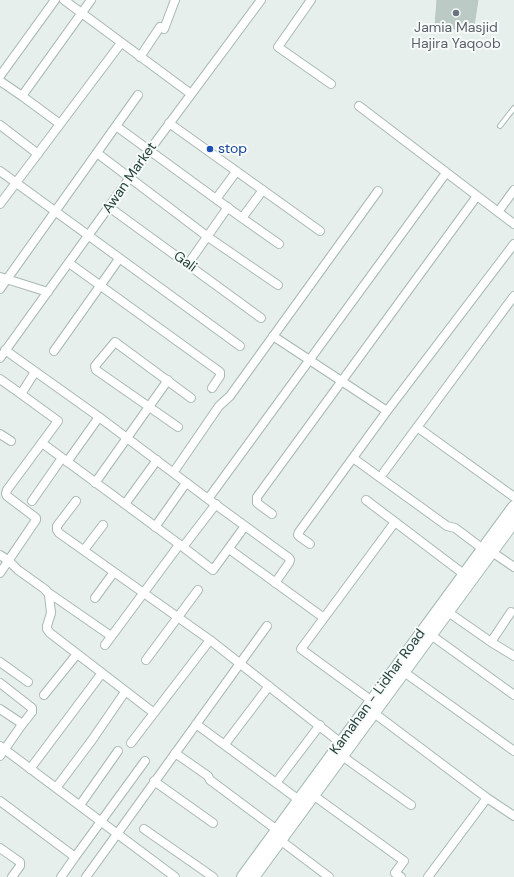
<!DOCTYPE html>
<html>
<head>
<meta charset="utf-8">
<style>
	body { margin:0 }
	canvas { display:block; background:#e6efeb }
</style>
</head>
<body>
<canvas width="514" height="877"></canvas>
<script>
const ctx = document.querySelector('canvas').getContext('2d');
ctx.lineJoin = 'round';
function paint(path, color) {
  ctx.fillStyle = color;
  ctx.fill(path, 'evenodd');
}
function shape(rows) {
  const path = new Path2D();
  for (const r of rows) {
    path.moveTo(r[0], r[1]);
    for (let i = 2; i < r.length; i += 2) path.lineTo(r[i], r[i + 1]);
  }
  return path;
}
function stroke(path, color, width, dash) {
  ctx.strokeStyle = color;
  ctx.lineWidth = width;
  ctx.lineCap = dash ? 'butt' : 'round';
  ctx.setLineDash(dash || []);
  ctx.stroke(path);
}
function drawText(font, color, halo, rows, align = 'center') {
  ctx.font = font + ' "DM Sans",sans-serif';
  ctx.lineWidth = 4;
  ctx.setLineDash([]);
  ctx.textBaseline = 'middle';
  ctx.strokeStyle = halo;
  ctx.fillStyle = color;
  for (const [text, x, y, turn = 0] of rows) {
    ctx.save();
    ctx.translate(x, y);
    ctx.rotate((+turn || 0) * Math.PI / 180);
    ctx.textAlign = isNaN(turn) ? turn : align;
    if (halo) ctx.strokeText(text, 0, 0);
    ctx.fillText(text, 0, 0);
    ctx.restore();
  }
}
const building = shape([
	[437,0,478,0,473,32,435,26,437,0]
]);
paint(building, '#bbcac4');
stroke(building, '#b8c9c2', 1);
const lane = shape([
	[500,126,514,108]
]);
const street = shape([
	[64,0,191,94],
	[311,0,278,47,331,84],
	[140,57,160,27,164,29,175,0],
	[0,76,55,0],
	[0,81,22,96,91,0],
	[22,96,60,124],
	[359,106,514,224],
	[169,123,320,231],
	[0,125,38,154],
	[116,126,242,218,263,190],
	[97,153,208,237,278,285],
	[0,171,240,346],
	[216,199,236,172],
	[0,204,121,43],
	[109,207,261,318],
	[498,212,514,190],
	[242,218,279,244],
	[69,263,220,372,220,376,212,388],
	[188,264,228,207],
	[0,277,48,292],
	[0,289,138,95],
	[273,336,387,411],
	[5,350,99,417,208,499,289,558,290,560,289,563,275,583],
	[54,351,100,286,119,259],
	[0,358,149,151,261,0],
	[0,379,21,394],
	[178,427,96,370,95,366,115,342,191,398],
	[417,427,514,497],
	[0,434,11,441],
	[42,443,183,547,216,504],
	[353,458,447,526,455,528,483,549],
	[67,462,99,417],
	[384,472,514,296],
	[173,473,219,406,230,396,378,191],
	[95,483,168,380],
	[208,499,446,173],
	[366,500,465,575],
	[32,501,62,458],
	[76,501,57,526,57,530,59,533,210,640,341,743],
	[125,504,157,460],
	[272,514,257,503,257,497,477,196],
	[155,527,186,483],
	[310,544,300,537,298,535,299,532,387,411,514,244],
	[183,547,213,570,245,526],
	[229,549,324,618],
	[84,550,103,525],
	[492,552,514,567],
	[0,555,9,561,18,570,46,590,49,595,51,613,47,626,47,629,50,633,102,673],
	[0,573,36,520,36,518,7,496,6,494,7,490,58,421,21,394,35,372],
	[46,591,111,636],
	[95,598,114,572],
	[448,612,491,642,514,656],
	[431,635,514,695],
	[491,642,511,612],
	[105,645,179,545],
	[146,660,198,590],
	[0,662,28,682],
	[404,672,514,751],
	[0,683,32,708,32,712,21,726],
	[44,695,77,654],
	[372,701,301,649,395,522],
	[0,709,21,723,21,726,0,756],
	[374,713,487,798,514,816],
	[196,724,276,783],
	[131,743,210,640],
	[225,744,269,686],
	[0,746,175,877],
	[175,753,208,776,210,780,277,830],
	[342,756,411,805],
	[30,769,102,673,154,713],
	[154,781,213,823],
	[56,788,92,740,125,692],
	[313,795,404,861,395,873,401,877],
	[299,800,276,783,320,725],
	[0,801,75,857,145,761],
	[80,805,118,751],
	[144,829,213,877],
	[280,840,329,877],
	[0,848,20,862,20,866,12,877],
	[61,877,75,857],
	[86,877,267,626],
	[428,877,487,798]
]);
const secondary = shape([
	[243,877,514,507],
	[253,877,514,521]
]);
stroke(lane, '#a8b8b2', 6);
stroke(street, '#a8b8b2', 10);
stroke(secondary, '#a4bbb3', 14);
stroke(lane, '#fff', 4);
stroke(street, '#fff', 8);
stroke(secondary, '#fff', 12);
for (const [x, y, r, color] of [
	[456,13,4,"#6b7280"],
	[210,149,4,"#1a4fb4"]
]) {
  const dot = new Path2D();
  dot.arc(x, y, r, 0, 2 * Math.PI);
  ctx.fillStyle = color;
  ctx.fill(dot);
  stroke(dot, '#f7fbf9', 1.5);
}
drawText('14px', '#5b616d', '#f7fbf9', [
	["Jamia Masjid",456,28],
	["Hajira Yaqoob",456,44]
]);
drawText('14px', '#164399', '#f7fbf9', [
	["stop",218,149]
], 'left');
drawText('14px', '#24423a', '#f7fbf9', [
	["Awan Market",130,178,-55],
	["Gali",185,262,36],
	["Kamahan - Lidhar Road",378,692,-54]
]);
</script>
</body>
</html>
